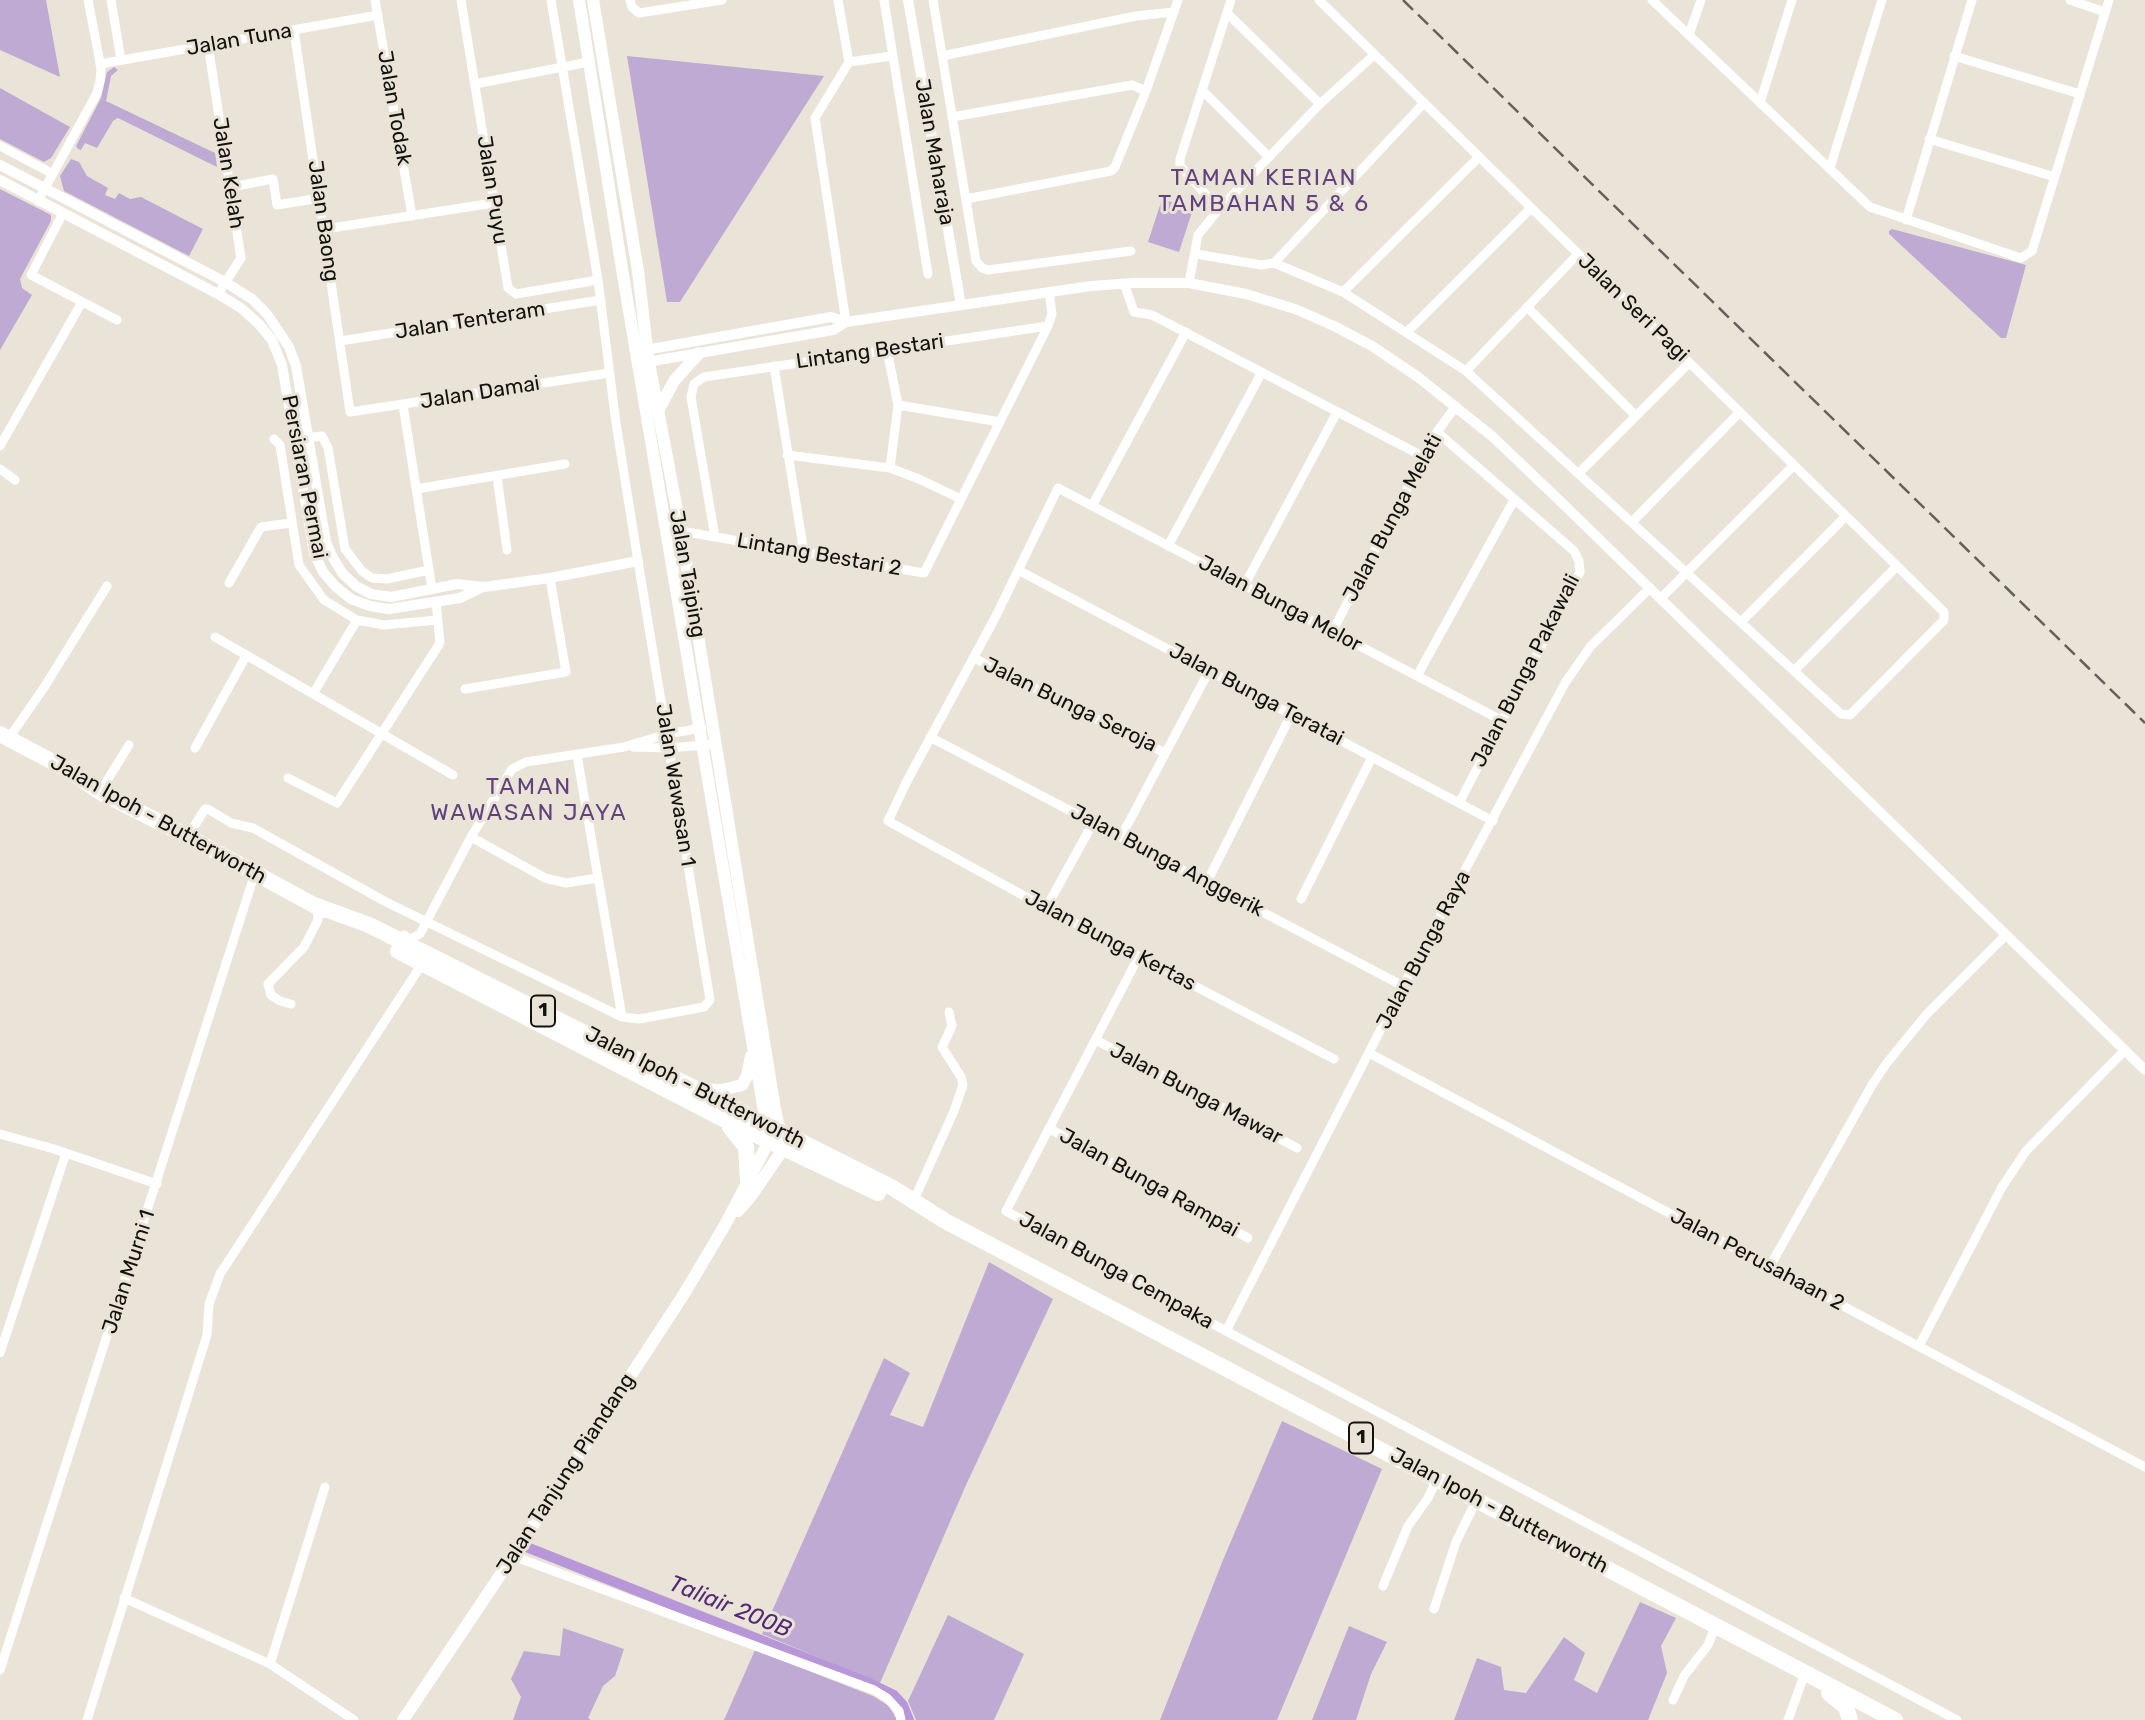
<!DOCTYPE html>
<html>
<head>
<meta charset="utf-8">
<style>
	body { margin:0 }
	canvas { display:block; background:#e9e4d7 }
</style>
</head>
<body>
<canvas width="2145" height="1720"></canvas>
<script>
const ctx = document.querySelector('canvas').getContext('2d');
ctx.lineJoin = 'round';
function paint(path, color) {
  ctx.fillStyle = color;
  ctx.fill(path, 'evenodd');
}
function shape(rows) {
  const path = new Path2D();
  for (const r of rows) {
    path.moveTo(r[0], r[1]);
    for (let i = 2; i < r.length; i += 2) path.lineTo(r[i], r[i + 1]);
  }
  return path;
}
function stroke(path, color, width, dash) {
  ctx.strokeStyle = color;
  ctx.lineWidth = width;
  ctx.lineCap = dash ? 'butt' : 'round';
  ctx.setLineDash(dash || []);
  ctx.stroke(path);
}
function drawText(font, color, halo, rows, align = 'center') {
  ctx.font = font + ' Rubik,sans-serif';
  ctx.lineWidth = 6;
  ctx.setLineDash([]);
  ctx.textBaseline = 'middle';
  ctx.strokeStyle = halo;
  ctx.fillStyle = color;
  for (const [text, x, y, turn = 0] of rows) {
    ctx.save();
    ctx.translate(x, y);
    ctx.rotate((+turn || 0) * Math.PI / 180);
    ctx.textAlign = isNaN(turn) ? turn : align;
    if (halo) ctx.strokeText(text, 0, 0);
    ctx.fillText(text, 0, 0);
    ctx.restore();
  }
}
paint(shape([
	[0,0,46,0,60,77,0,50],
	[627,56,824,76,680,302,667,302],
	[114,67,118,70,111,76,106,101,215,153,217,167,118,118,113,121,97,148,85,143,81,150,78,149,76,146,101,98,107,72],
	[0,88,70,127,51,158,44,162,0,139],
	[71,159,79,162,87,176,108,188,105,195,115,199,119,193,130,199,141,197,203,229,189,256,64,191,60,176],
	[0,189,51,215,51,221,20,279,22,288,32,295,0,350],
	[1162,199,1193,209,1179,252,1148,242],
	[1892,229,2026,265,2006,338,2001,338,1889,234,1889,231],
	[989,1262,1053,1299,966,1485,880,1683,762,1634,884,1358,910,1373,890,1415,923,1427],
	[1282,1421,1382,1469,1277,1720,1160,1720,1223,1560],
	[1640,1602,1676,1618,1661,1646,1667,1673,1648,1720,1454,1720,1477,1658,1501,1667,1504,1690,1526,1693,1564,1637,1585,1653,1574,1680,1597,1693],
	[948,1615,1024,1654,994,1720,916,1720,908,1701],
	[1349,1626,1387,1642,1371,1674,1356,1720,1312,1720],
	[563,1628,624,1649,615,1676,603,1686,588,1718,591,1720,513,1720,521,1697,511,1679,524,1651,560,1656],
	[755,1650,873,1696,889,1706,897,1720,724,1720]
]), '#beaad3');
stroke(shape([
	[524,1546,869,1683,894,1695,903,1705,909,1720]
]), '#b897d8', 10);
stroke(shape([
	[111,0,121,60],
	[375,0,412,216],
	[461,0,508,288,516,294,598,280],
	[630,0,632,7,639,13,722,0],
	[838,0,849,62,815,118,846,322],
	[884,0,928,274],
	[933,0,976,261,982,268,988,270,1131,251],
	[1652,0,1870,207,2021,258,2032,251,2109,0],
	[2070,0,2105,12],
	[1228,14,1320,104],
	[294,30,350,412,610,373],
	[1689,35,1701,0],
	[208,45,241,258,218,294],
	[942,56,1136,16,1174,12],
	[1954,56,2080,94],
	[849,62,892,56],
	[100,64,378,15],
	[475,84,589,62],
	[1202,90,1269,157],
	[1760,103,1792,0],
	[952,117,1132,85,1146,91],
	[1929,139,2055,177],
	[0,146,53,174],
	[1830,168,1882,0],
	[231,187,273,179,277,205,320,198],
	[966,199,1111,171,1115,167,1146,91,1178,0],
	[38,201,97,93,100,81,101,68,88,0],
	[1219,209,1180,166,1180,159,1231,0],
	[63,213,31,275,117,320],
	[1906,220,1972,0],
	[325,229,494,203],
	[1196,254,1261,265,1274,263,1343,292,1466,371,1841,714,1850,715,1944,620,1944,612,1319,0],
	[1274,263,1424,103],
	[1124,283,1134,312,1152,315,1424,457],
	[1189,283,1198,235,1219,209,1320,104,1374,55],
	[1343,292,1479,157],
	[1527,307,1636,416],
	[1407,332,1531,208],
	[340,341,601,300],
	[887,350,898,405,890,468],
	[774,366,804,553],
	[1466,371,1578,254],
	[403,405,432,589],
	[898,405,1000,422],
	[1437,432,1574,551,1579,561,1580,572,1459,803],
	[274,439,280,445,299,565,324,600,357,620,384,625,437,620],
	[296,439,322,436,328,448,345,549,362,571,372,578,387,579,429,570],
	[0,446,82,302],
	[787,455,890,468,919,479,961,499],
	[0,469,15,480],
	[1579,473,1689,363],
	[497,476,507,550],
	[416,489,565,464],
	[1092,506,1186,332],
	[1632,522,1740,412],
	[681,531,924,573,1048,326,1052,314,1049,292],
	[715,537,691,397,694,384,704,377,1048,326],
	[1168,546,1262,372],
	[1018,570,1493,821],
	[229,583,261,527,291,523],
	[1244,586,1337,412],
	[1661,598,1794,465],
	[1741,622,1846,516],
	[1332,632,1437,432,1456,406],
	[215,637,453,775],
	[974,658,1165,753],
	[1794,671,1897,566],
	[1417,676,1514,500],
	[465,689,566,672,550,578],
	[313,694,357,620],
	[930,737,1403,986],
	[9,738,43,689,107,586],
	[633,747,669,748,716,744],
	[195,748,246,656],
	[577,755,622,1017],
	[288,778,337,803,440,643,436,602],
	[100,792,129,745],
	[188,836,205,809,208,809,231,823,253,828,386,902,622,1017,639,1019,704,1007,710,1000,638,561,616,423,598,280,551,0],
	[471,837,545,878,566,883,598,878],
	[1121,837,1209,671],
	[1207,882,1289,719],
	[1301,899,1372,757],
	[1046,908,1093,823],
	[404,935,410,939,420,934,471,837,512,769,526,762,624,747,667,734,702,728],
	[1139,956,1006,1211,1226,1331,1957,1720],
	[291,1004,280,1001,271,995,268,984,304,947,318,920,317,906],
	[1096,1040,1297,1148],
	[1369,1053,2145,1467],
	[1334,1059,1046,908,888,821,907,781,996,616,1058,488,1501,720],
	[1050,1129,1248,1238],
	[0,1134,54,1149,157,1184],
	[913,1202,954,1111,963,1085,961,1077,942,1047,952,1026,949,1012],
	[1770,1266,1872,1085,1886,1064,1926,1015,2006,935],
	[1226,1331,1403,986,1565,683,1590,647,1650,588],
	[1919,1346,2002,1187,2026,1151,2125,1050],
	[0,1353,66,1153],
	[513,1556,874,1690,887,1698,899,1711,901,1720],
	[1383,1586,1408,1526,1428,1498,1437,1479],
	[124,1598,270,1664,354,1720],
	[1434,1609,1456,1542,1476,1501],
	[270,1664,325,1487],
	[0,1670,255,873],
	[1673,1700,1684,1676,1708,1645,1716,1625],
	[87,1720,207,1335,209,1304,220,1274,422,964],
	[1788,1720,1805,1673]
]), '#fff', 9);
stroke(shape([
	[908,0,961,305],
	[0,165,225,282,252,299,267,314,289,347,296,366,326,542,333,558,343,574,356,586,371,594,391,597,457,584,484,587,550,578,638,561],
	[0,180,218,294,241,308,259,324,272,340,282,365,314,553,323,572,335,586,351,599,370,606,389,609,460,598,481,588],
	[640,351,831,317,846,322,1091,286,1133,283,1189,283,1246,294,1295,309,1334,326,1372,346,1418,377,1493,437,1559,500,2145,1070],
	[641,363,833,330,846,322]
]), '#fff', 10);
stroke(shape([
	[593,0,638,271,648,357,681,531,775,1109,784,1148,751,1196,738,1211],
	[658,411,674,381,699,353],
	[700,1089,722,1090,742,1085,747,1076,751,1056],
	[403,1720,513,1556,684,1294,725,1225,769,1141,623,275,579,0]
]), '#fff', 12);
stroke(shape([
	[0,734,68,770,100,792,185,835,323,910],
	[317,906,369,925,893,1188,945,1221,1895,1720],
	[398,951,723,1119,878,1193],
	[730,1127,746,1147,748,1181],
	[1829,1693,1846,1707,1850,1720]
]), '#fff', 16);
stroke(shape([
	[1403,0,2145,723]
]), '#626058', 2.5, [14, 7]);
for (const [x, y, w] of [
	[543,1011,24],
	[1361,1438,24]
]) {
  const box = new Path2D();
  box.roundRect(x - w / 2, y - 15.5, w, 31, 5);
  ctx.fillStyle = '#e9e4d7';
  ctx.fill(box);
  stroke(box, '#13120d', 2);
}
drawText('bold 19px', '#13120d', null, [
	["1",543,1011],
	["1",1361,1438]
]);
drawText('21px', '#13120d', '#e9e4d7', [
	["Jalan Tuna",239,40,-10],
	["Jalan Todak",394,108,80],
	["Jalan Maharaja",934,152,80],
	["Jalan Kelah",228,173,81],
	["Jalan Puyu",492,190,81],
	["Jalan Baong",323,221,82],
	["Jalan Seri Pagi",1633,308,44],
	["Jalan Tenteram",470,321,-9],
	["Lintang Bestari",870,352,-8],
	["Jalan Damai",480,393,-9],
	["Persiaran Permai",304,477,79],
	["Jalan Bunga Melati",1393,518,-62],
	["Lintang Bestari 2",819,555,10],
	["Jalan Taiping",687,574,80],
	["Jalan Bunga Melor",1280,604,28],
	["Jalan Bunga Pakawali",1526,671,-63],
	["Jalan Bunga Teratai",1256,695,28],
	["Jalan Bunga Seroja",1070,705,26],
	["Jalan Wawasan 1",675,785,81],
	["Jalan Ipoh - Butterworth",158,820,29],
	["Jalan Bunga Anggerik",1167,861,28],
	["Jalan Bunga Kertas",1110,941,28],
	["Jalan Bunga Raya",1424,950,-62],
	["Jalan Ipoh - Butterworth",695,1088,27],
	["Jalan Bunga Mawar",1196,1094,28],
	["Jalan Bunga Rampai",1149,1183,29],
	["Jalan Perusahaan 2",1757,1260,28],
	["Jalan Bunga Cempaka",1116,1271,29],
	["Jalan Murni 1",129,1272,-72],
	["Jalan Tanjung Piandang",566,1474,-57],
	["Jalan Ipoh - Butterworth",1499,1511,28]
]);
ctx.letterSpacing = '2px';
drawText('23px', '#62427d', '#e9e4d7', [
	["TAMAN KERIAN",1264,178],
	["TAMBAHAN 5 & 6",1264,204],
	["TAMAN",529,787],
	["WAWASAN JAYA",529,813]
]);
ctx.letterSpacing = '0px';
drawText('italic 23px', '#542975', '#e9e4d7', [
	["Taliair 200B",730,1607,22]
]);
</script>
</body>
</html>
